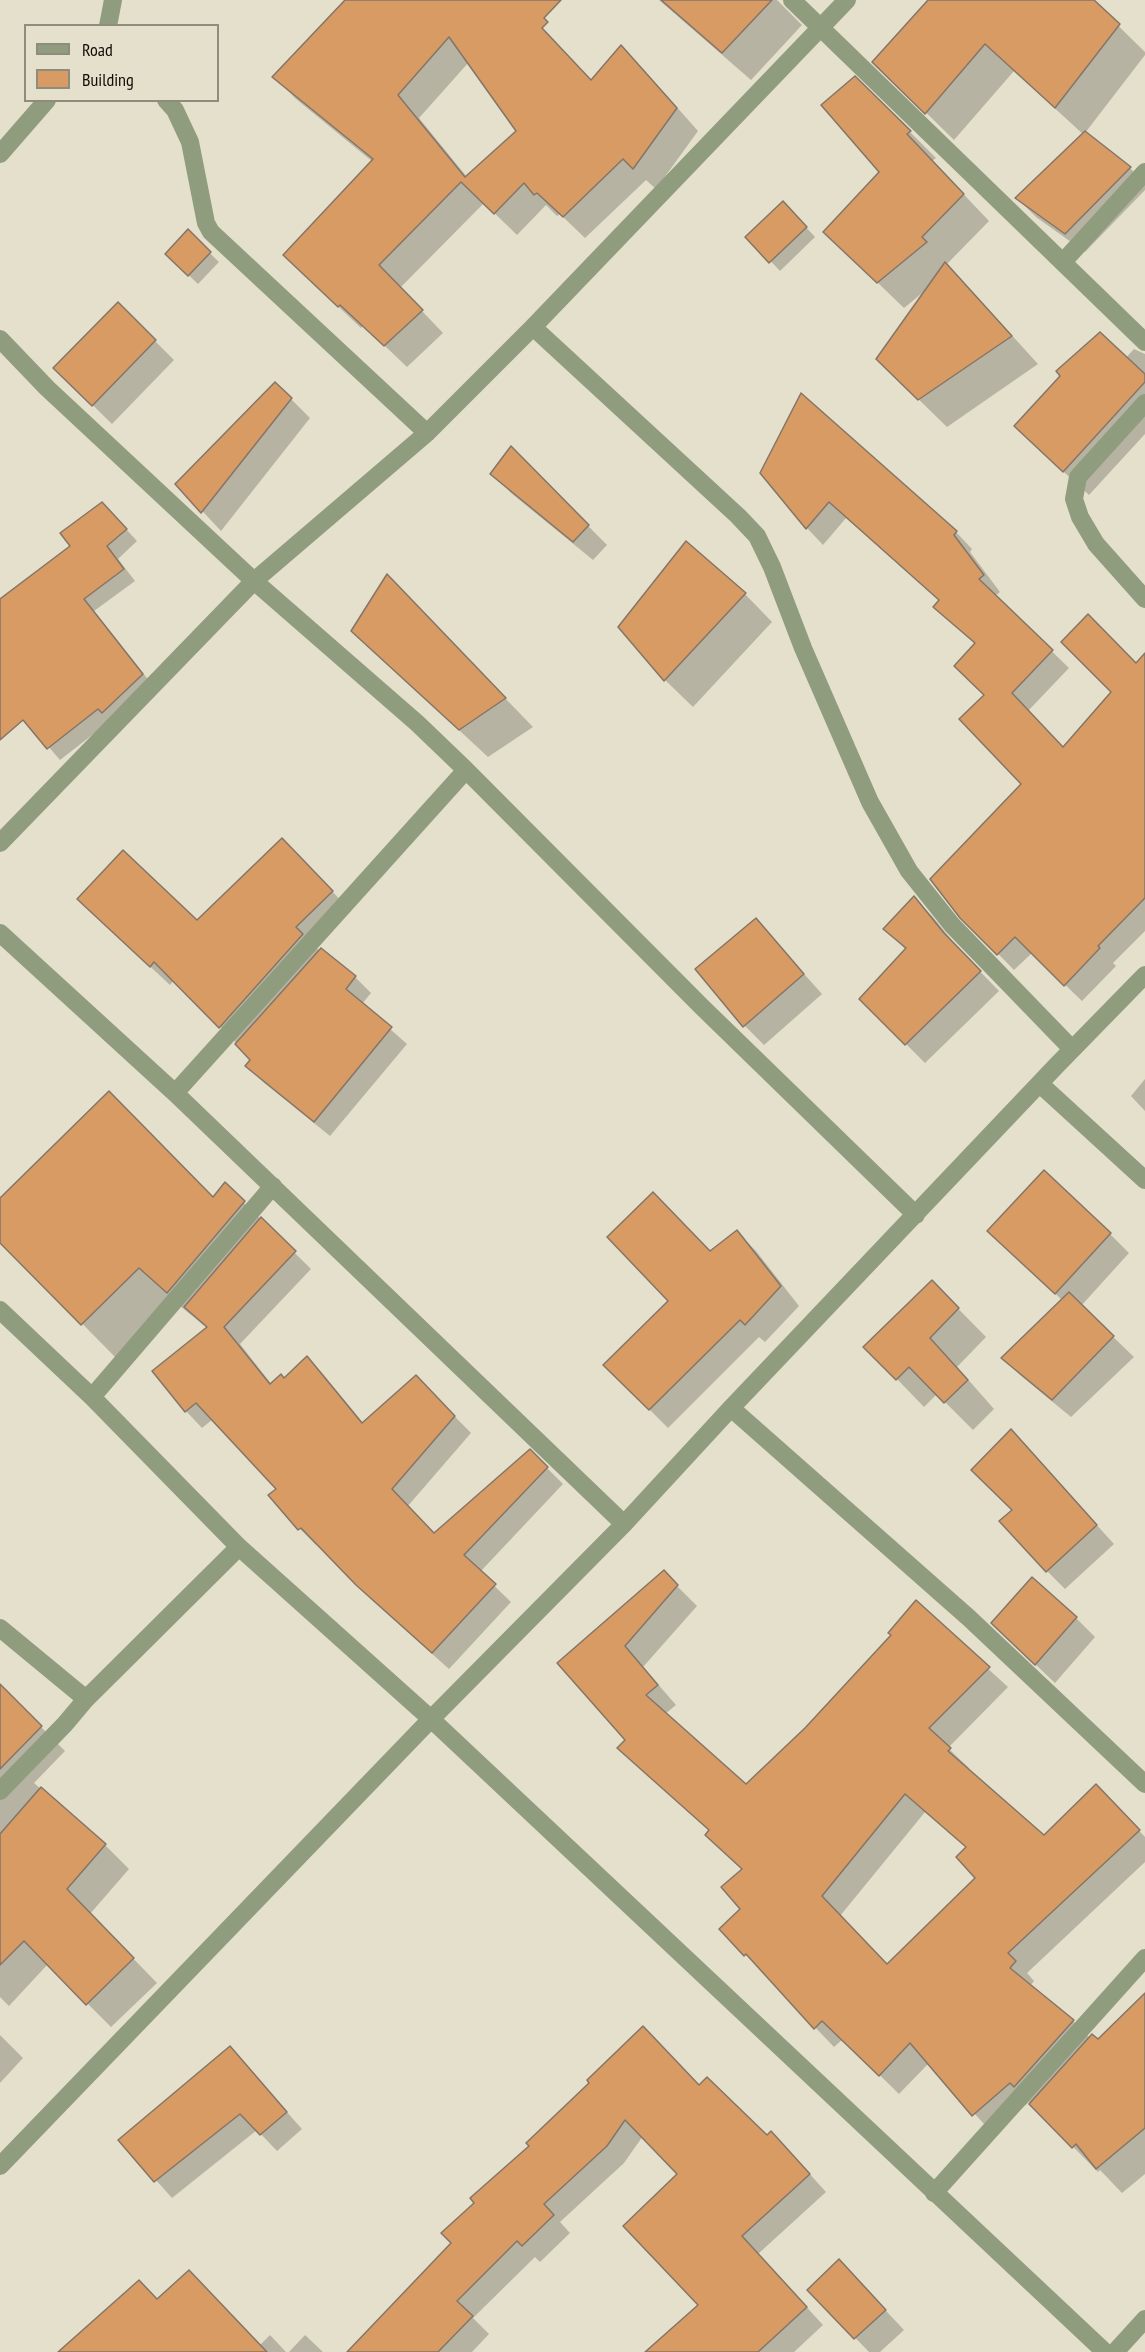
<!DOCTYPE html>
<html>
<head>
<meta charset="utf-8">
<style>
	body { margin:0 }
	#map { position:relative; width:1145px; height:2352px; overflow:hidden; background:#e5e0cc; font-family:"PT Sans Narrow",sans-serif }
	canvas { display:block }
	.legend { position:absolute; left:24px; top:24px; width:195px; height:78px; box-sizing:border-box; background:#e5e0cc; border:2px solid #8f8c7d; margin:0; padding:8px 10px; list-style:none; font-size:18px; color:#0f0d07 }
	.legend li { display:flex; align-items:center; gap:12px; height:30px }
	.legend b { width:30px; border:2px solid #8f8c7d }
</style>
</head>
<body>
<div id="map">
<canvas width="1145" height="2352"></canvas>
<ul class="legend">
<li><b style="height:8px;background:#8f9c7d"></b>Road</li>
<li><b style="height:16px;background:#d79b63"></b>Building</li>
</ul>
</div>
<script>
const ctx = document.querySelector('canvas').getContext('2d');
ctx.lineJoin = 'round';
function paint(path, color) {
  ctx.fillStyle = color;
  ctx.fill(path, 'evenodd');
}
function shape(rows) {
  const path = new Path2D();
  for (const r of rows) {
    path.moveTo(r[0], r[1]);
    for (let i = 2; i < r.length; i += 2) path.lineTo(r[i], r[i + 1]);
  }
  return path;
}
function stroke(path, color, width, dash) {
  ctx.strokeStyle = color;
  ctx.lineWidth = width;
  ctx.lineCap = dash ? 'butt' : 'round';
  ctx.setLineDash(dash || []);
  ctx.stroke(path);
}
paint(shape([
	[347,0,469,0,592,82,643,69,698,131,656,189,646,180,585,238,560,214,557,216,546,205,517,235,484,203,400,288,443,333,407,367,363,325,361,328,307,277,373,162,296,99,274,77],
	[469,62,518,131,467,177,419,118],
	[659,0,777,0,802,25,751,80],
	[930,0,1092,0,1145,52,1145,55,1085,133,1130,168,1145,183,1145,190,1085,252,1036,217,1017,198,1084,135,1014,71,954,140,902,89],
	[823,106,910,132,936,158,932,161,989,221,947,264,1038,364,947,427,906,387,926,290,904,308,852,258,881,172],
	[792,212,815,237,780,271,748,237],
	[188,232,219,262,198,284,176,263],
	[118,304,174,360,112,424,55,368],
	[1134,349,1145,354,1145,434,1089,495,1041,451],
	[291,399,310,418,221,531,177,484],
	[511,448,607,545,593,560,511,493,492,473],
	[762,473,956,532,972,549,970,552,1000,592,995,596,1069,668,1028,711,1064,749,1145,675,1145,931,1113,963,1116,966,1082,1001,1032,953,1014,970,962,917,1023,784,986,695,976,645,935,607,940,601,846,518,823,545,807,528],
	[113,515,137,541,118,559,135,581,94,611,154,687,60,760,6,697,0,648,0,601],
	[745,594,772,622,693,707,665,680,620,627],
	[414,604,533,727,488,757,352,631],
	[301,859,351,911,315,947,355,977,371,993,362,1004,407,1044,330,1136,263,1082,247,1066,252,1059,174,980,170,985,98,918,197,922],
	[914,898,933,917,963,954,999,991,925,1063,861,999,906,950,885,929],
	[756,920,822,994,764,1045,745,1026],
	[1145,1079,1145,1111,1131,1096],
	[225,1184,311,1269,240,1344,272,1385,284,1380,307,1358,323,1374,364,1424,416,1377,471,1433,407,1507,434,1535,530,1451,563,1484,480,1572,511,1602,449,1669,374,1602,318,1544,316,1545,300,1529,278,1489,213,1419,202,1428,186,1411,208,1329,174,1301,116,1358,0,1240,0,1200,213,1199],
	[737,1232,756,1251,799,1306,765,1342,759,1337,668,1428,605,1365,670,1301,710,1253],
	[1110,1234,1129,1253,1081,1306,1134,1357,1071,1417,1020,1375,1003,1358,1062,1300,1009,1250],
	[932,1282,986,1337,957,1367,994,1409,973,1430,937,1394,924,1407,897,1379],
	[1011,1431,1114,1544,1065,1589,1047,1571],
	[664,1573,697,1606,643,1667,676,1705,665,1714,746,1786,806,1729,893,1635,916,1603,1008,1687,948,1748,969,1768,967,1770,1044,1837,1096,1786,1145,1837,1145,1862,1027,1973,1034,1981,1030,1986,1073,2021,1090,2038,1098,2041,1145,1995,1145,2174,1122,2193,1100,2170,1098,2172,1029,2102,993,2134,929,2063,899,2094,843,2039,834,2047,745,1954,742,1909,744,1870,710,1831,619,1748,627,1740,559,1663],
	[925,1812,967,1848,977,1878,887,1966,840,1916],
	[1076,1618,1095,1637,1055,1683,1012,1642],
	[13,1699,65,1751,34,1783,105,1845,129,1869,90,1914,157,1983,111,2027,48,1964,9,2006,0,1997,0,1713],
	[0,2035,23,2058,0,2083],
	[230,2048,302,2129,277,2151,257,2130,172,2198,120,2140],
	[700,2086,767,2137,788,2150,826,2192,758,2254,823,2325,794,2352,754,2352,679,2174,643,2136,624,2163,560,2222,570,2233,540,2262,535,2257,473,2318,489,2334,472,2352,349,2352,453,2243,476,2204,531,2146],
	[858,2281,904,2330,880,2352,869,2352,809,2290],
	[158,2301,260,2345,270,2335,286,2352,73,2352],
	[305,2335,323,2352,289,2352]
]), '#0003');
const building = shape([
	[345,0,561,0,544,18,548,22,542,28,591,80,621,45,677,108,633,169,623,159,563,217,537,193,534,195,524,183,494,214,461,182,379,265,423,310,384,346,340,305,338,307,283,255,373,159,272,77,345,0],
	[449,37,516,131,465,177,398,95,449,37],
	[661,0,772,0,722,53,661,0],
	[928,0,1094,0,1120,24,1055,108,985,44,925,114,872,62,928,0],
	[855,76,911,131,907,134,964,194,922,237,927,242,877,283,823,232,879,172,821,105,855,76],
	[1085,131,1131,167,1065,234,1015,198,1085,131],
	[783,201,807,227,769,263,745,237,783,201],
	[188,229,211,252,188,276,165,254,188,229],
	[945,262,1012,336,918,400,876,359,945,262],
	[118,302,156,340,92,406,53,368,118,302],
	[1100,332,1145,374,1145,382,1063,472,1014,426,1060,376,1056,371,1100,332],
	[275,382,292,398,201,513,175,484,275,382],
	[801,393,957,531,954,535,984,575,979,579,1053,650,1012,693,1063,747,1111,692,1061,642,1088,614,1136,663,1145,653,1145,898,1098,946,1100,948,1064,986,1015,937,997,955,960,918,930,879,1021,784,959,719,984,695,954,666,975,643,933,607,939,600,829,502,806,529,760,473,801,393],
	[511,446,589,525,573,542,490,474,511,446],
	[102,502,127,529,107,546,124,569,84,599,143,674,102,713,98,709,47,749,23,720,0,740,0,599,70,546,60,533,102,502],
	[686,541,746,593,664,681,618,627,686,541],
	[387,574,506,698,459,730,351,631,387,574],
	[282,838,333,891,296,927,303,934,219,1028,154,962,150,967,77,899,123,850,197,920,282,838],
	[914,896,944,933,981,971,905,1045,859,999,906,948,883,929,914,896],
	[756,918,804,974,743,1027,695,969,756,918],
	[321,948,356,976,346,989,392,1027,314,1122,245,1066,250,1060,235,1044,321,948],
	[109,1091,213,1197,225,1182,245,1201,167,1293,139,1268,81,1325,0,1243,0,1198,109,1091],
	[1044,1170,1111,1233,1055,1294,987,1231,1044,1170],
	[653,1192,710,1251,737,1230,781,1286,745,1325,740,1320,649,1410,603,1365,668,1301,607,1237,653,1192],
	[261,1217,296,1251,224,1327,270,1384,281,1374,284,1378,307,1356,362,1423,416,1375,455,1416,392,1489,434,1533,530,1449,548,1467,464,1555,496,1584,432,1653,356,1585,301,1528,298,1530,268,1495,276,1489,196,1403,185,1412,152,1371,207,1327,184,1307,261,1217],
	[932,1280,959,1308,930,1338,968,1380,944,1403,909,1367,896,1380,863,1347,932,1280],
	[1069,1292,1114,1336,1052,1400,1001,1358,1069,1292],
	[1011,1429,1097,1525,1046,1572,999,1521,1012,1510,971,1470,1011,1429],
	[664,1570,678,1585,625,1646,658,1685,646,1695,746,1784,805,1728,891,1635,888,1633,916,1600,990,1667,929,1728,951,1748,948,1751,1044,1835,1096,1784,1140,1830,1008,1953,1016,1961,1010,1968,1074,2020,1014,2087,1010,2083,972,2116,910,2043,879,2076,822,2021,814,2029,746,1954,744,1956,719,1929,740,1909,721,1887,742,1869,705,1835,709,1830,617,1748,625,1740,557,1663,664,1570],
	[905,1794,966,1847,956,1857,975,1878,887,1964,822,1896,905,1794],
	[1032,1577,1077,1617,1035,1665,991,1623,1032,1577],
	[0,1684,42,1726,0,1769,0,1684],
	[41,1787,106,1844,67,1889,134,1958,86,2005,24,1941,0,1965,0,1834,41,1787],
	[1145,1993,1145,2128,1096,2169,1076,2144,1072,2148,1029,2104,1092,2034,1098,2039,1145,1993],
	[643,2026,699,2085,707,2077,767,2135,771,2131,810,2174,742,2236,807,2307,758,2352,645,2352,698,2305,623,2226,677,2174,625,2120,607,2146,544,2204,554,2215,522,2246,517,2241,457,2301,473,2316,438,2352,347,2352,451,2243,441,2233,474,2203,470,2198,529,2146,526,2143,589,2083,587,2080,643,2026],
	[230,2046,287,2112,260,2135,240,2114,154,2182,118,2140,230,2046],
	[839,2259,886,2310,854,2339,807,2290,839,2259],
	[189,2270,267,2352,58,2352,139,2280,157,2299,189,2270]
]);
paint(building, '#d79b63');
stroke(building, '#847568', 1.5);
stroke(shape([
	[792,0,1145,342],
	[108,26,113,0],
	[166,100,175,110,190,142,206,223,211,232,427,433],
	[0,154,47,100],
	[1063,262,1145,172],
	[533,327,738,516,757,536,772,567,803,648,870,802,909,871,952,925,1072,1049],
	[0,339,47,388,254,581,417,723,466,770,702,1007,916,1215],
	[1145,403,1078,477,1074,499,1080,517,1096,544,1145,599],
	[0,843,254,581,427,433,533,327,847,0],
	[0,933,175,1093,624,1524],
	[1040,1084,1145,1180],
	[175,1093,466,770],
	[0,1310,92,1397,239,1547,431,1719,1105,2352],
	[92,1397,273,1186],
	[731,1408,969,1618,1145,1784],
	[0,1628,86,1699],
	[0,1791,65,1724,86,1699,239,1547],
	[0,2166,431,1719,624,1524,731,1408,1057,1065,1145,975],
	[934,2193,1145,1958],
	[1115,2352,1145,2319]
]), '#8f9c7d', 18);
</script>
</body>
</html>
